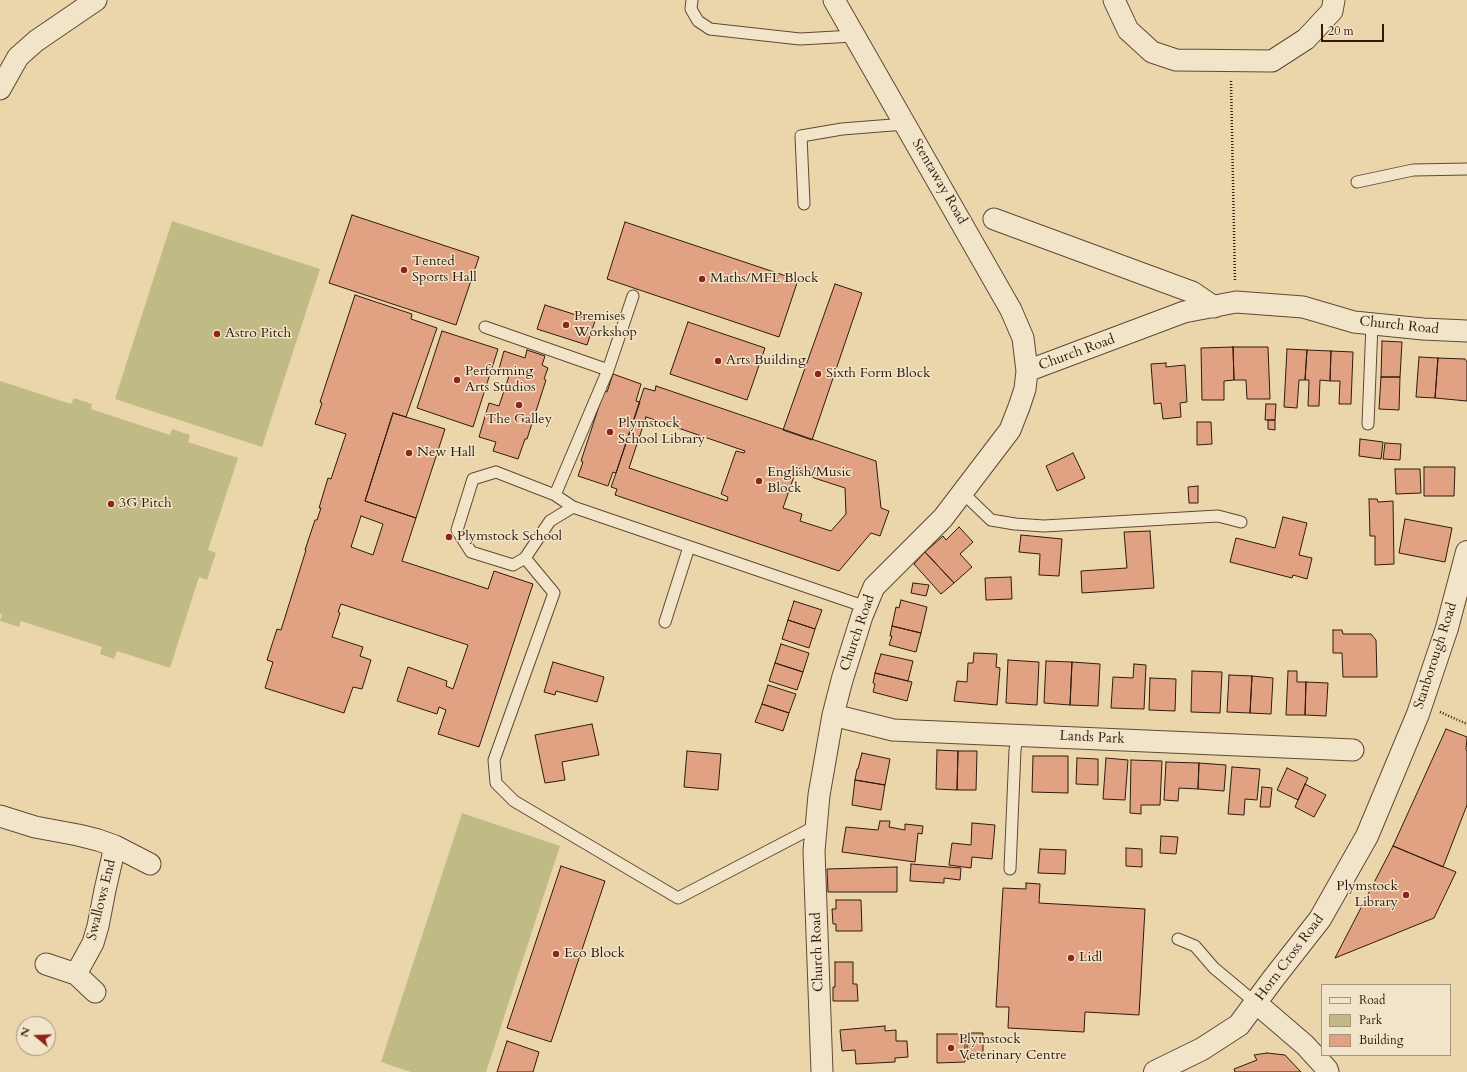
<!DOCTYPE html>
<html>
<head>
<meta charset="utf-8">
<style>
	body { margin:0 }
	#map { position:relative; width:1467px; height:1072px; overflow:hidden; background:#ebd6ac; font-family:Cardo,serif }
	canvas { display:block }
	.legend { position:absolute; left:1321px; top:984px; width:130px; height:72px; box-sizing:border-box; background:#f2e4c9; border:1px solid #a4937e; margin:0; padding:5px 7px; list-style:none; font-size:12px; color:#301a0d }
	.legend li { display:flex; align-items:center; gap:8px; height:20px }
	.legend b { width:20px; border:1px solid #a4937e }
	.north { position:absolute; left:16px; top:1016px; width:40px; height:40px; box-sizing:border-box; background:#f2e4c9; border:1px solid #a4937e; border-radius:50%; rotate:289deg; font-size:11px; font-weight:700; line-height:16px; text-align:center; color:#301a0d }
	.north::after { content:''; display:block; margin:auto; width:14px; height:18px; background:#8f2418; clip-path:polygon(50% 0,100% 100%,50% 72%,0 100%) }
	.scale { position:absolute; left:1321px; top:24px; width:63px; height:18px; box-sizing:border-box; border:2px solid #301a0d; border-top:0; padding-left:5px; font-size:12px; line-height:14px; white-space:nowrap; color:#301a0d; -webkit-text-stroke:3px #f2e4c9; paint-order:stroke }
</style>
</head>
<body>
<div id="map">
<canvas width="1467" height="1072"></canvas>
<ul class="legend">
<li><b style="height:5px;background:#f2e4c9"></b>Road</li>
<li><b style="height:11px;background:#c0bb84"></b>Park</li>
<li><b style="height:11px;background:#e1a284"></b>Building</li>
</ul>
<div class="north">N</div>
<div class="scale">20 m</div>
</div>
<script>
const ctx = document.querySelector('canvas').getContext('2d');
ctx.lineJoin = 'round';
function paint(path, color) {
  ctx.fillStyle = color;
  ctx.fill(path, 'evenodd');
}
function shape(rows) {
  const path = new Path2D();
  for (const r of rows) {
    path.moveTo(r[0], r[1]);
    for (let i = 2; i < r.length; i += 2) path.lineTo(r[i], r[i + 1]);
  }
  return path;
}
function stroke(path, color, width, dash) {
  ctx.strokeStyle = color;
  ctx.lineWidth = width;
  ctx.lineCap = dash ? 'butt' : 'round';
  ctx.setLineDash(dash || []);
  ctx.stroke(path);
}
function drawText(font, color, halo, rows, align = 'center') {
  ctx.font = font + ' Cardo,serif';
  ctx.lineWidth = 3;
  ctx.setLineDash([]);
  ctx.textBaseline = 'middle';
  ctx.strokeStyle = halo;
  ctx.fillStyle = color;
  for (const [text, x, y, turn = 0] of rows) {
    ctx.save();
    ctx.translate(x, y);
    ctx.rotate((+turn || 0) * Math.PI / 180);
    ctx.textAlign = isNaN(turn) ? turn : align;
    if (halo) ctx.strokeText(text, 0, 0);
    ctx.fillText(text, 0, 0);
    ctx.restore();
  }
}
paint(shape([
	[172,221,320,269,262,447,115,399],
	[0,381,71,404,74,398,92,404,91,409,170,435,172,429,190,435,188,442,238,458,208,550,216,553,207,580,199,577,170,668,117,651,114,659,100,654,102,647,21,621,19,627,0,621,2,614,0,614],
	[462,813,560,846,486,1072,411,1072,381,1062]
]), '#c0bb84');
const building = shape([
	[352,215,479,257,456,325,329,283,352,215],
	[625,222,798,280,779,337,607,279,625,222],
	[835,284,862,293,812,440,783,430,835,284],
	[355,295,412,314,411,319,437,328,406,417,393,413,365,501,416,518,402,561,488,589,494,571,533,584,479,747,438,734,446,710,439,707,437,714,397,701,408,667,447,681,446,686,453,689,468,645,341,604,338,612,340,613,332,637,363,647,360,656,371,660,362,689,353,687,344,713,265,688,273,662,267,660,277,629,281,630,306,550,305,550,315,520,317,520,321,508,319,508,328,478,331,479,346,434,315,424,322,403,320,402,355,295],
	[361,516,383,524,373,555,351,547,361,516],
	[545,305,595,321,587,345,537,329,545,305],
	[688,322,765,348,747,400,670,374,688,322],
	[442,331,498,349,473,427,417,408,442,331],
	[1382,341,1402,342,1400,377,1381,377,1382,341],
	[1233,347,1234,380,1224,381,1224,400,1202,400,1201,348,1233,347],
	[1233,347,1268,347,1270,399,1247,399,1246,380,1234,380,1233,347],
	[1287,349,1307,350,1305,380,1299,380,1297,408,1284,407,1287,349],
	[527,350,545,356,542,365,548,368,544,379,546,380,527,439,525,439,518,459,493,451,496,442,479,437,489,403,499,406,510,373,499,369,504,351,525,358,527,350],
	[1307,350,1331,351,1330,381,1320,380,1319,406,1308,406,1309,380,1305,380,1307,350],
	[1331,351,1353,352,1351,404,1339,404,1340,381,1330,381,1331,351],
	[1419,357,1438,358,1435,398,1416,397,1419,357],
	[1438,358,1465,359,1467,362,1467,401,1435,398,1438,358],
	[1166,363,1166,367,1185,365,1187,402,1180,403,1181,417,1163,419,1161,403,1154,404,1151,364,1166,363],
	[613,374,641,384,636,401,640,402,616,473,613,472,608,486,578,476,583,462,581,461,604,391,607,392,613,374],
	[1381,377,1400,377,1399,410,1379,409,1381,377],
	[656,386,876,461,881,508,889,511,880,536,871,533,839,571,615,495,617,489,611,487,616,473,644,388,655,391,656,386],
	[646,417,745,451,744,453,736,451,721,494,728,497,727,501,629,468,646,417],
	[797,468,806,471,805,475,845,488,846,514,831,531,800,521,802,514,783,508,797,468],
	[1266,404,1276,404,1275,420,1265,420,1266,404],
	[393,413,445,429,416,518,365,501,393,413],
	[1268,420,1275,420,1275,430,1268,429,1268,420],
	[1197,422,1211,422,1212,444,1197,445,1197,422],
	[1360,439,1383,442,1381,459,1359,456,1360,439],
	[1385,443,1401,444,1400,460,1383,459,1385,443],
	[1073,453,1085,478,1057,491,1046,466,1073,453],
	[1424,467,1455,467,1454,496,1424,496,1424,467],
	[1395,469,1420,469,1421,493,1396,494,1395,469],
	[1198,486,1198,503,1189,503,1188,487,1198,486],
	[1369,499,1377,499,1378,502,1393,501,1394,564,1375,565,1375,536,1370,536,1369,499],
	[1283,517,1307,523,1299,555,1312,558,1307,579,1293,575,1292,578,1230,562,1236,538,1275,548,1283,517],
	[1405,519,1452,528,1445,562,1399,553,1405,519],
	[959,527,973,542,960,554,972,567,954,583,925,552,943,536,946,540,959,527],
	[1150,531,1154,588,1082,593,1081,571,1127,568,1124,532,1150,531],
	[1021,535,1062,539,1059,576,1039,575,1040,554,1019,552,1021,535],
	[925,552,954,583,941,594,914,564,925,552],
	[1011,577,1012,599,986,600,985,578,1011,577],
	[913,583,929,585,926,596,911,593,913,583],
	[901,600,927,607,921,633,892,626,896,607,899,608,901,600],
	[794,601,822,610,815,629,788,620,794,601],
	[788,620,815,629,809,648,782,639,788,620],
	[892,626,921,633,916,652,889,645,892,636,890,636,892,626],
	[1333,630,1342,630,1343,634,1371,634,1376,640,1377,677,1343,677,1342,653,1333,653,1333,630],
	[781,644,809,653,803,672,775,663,781,644],
	[974,653,997,654,996,667,1000,668,997,705,954,701,957,681,967,682,968,663,973,663,974,653],
	[881,654,913,661,908,681,875,673,881,654],
	[1008,660,1039,662,1037,705,1006,703,1008,660],
	[1046,661,1072,662,1070,705,1044,703,1046,661],
	[553,662,604,677,597,702,556,691,555,695,544,692,553,662],
	[1072,662,1100,664,1098,706,1070,705,1072,662],
	[775,663,803,672,797,690,769,681,775,663],
	[1134,664,1146,665,1144,709,1111,708,1113,677,1133,678,1134,664],
	[1192,671,1222,672,1220,713,1191,712,1192,671],
	[1288,671,1297,671,1297,682,1306,682,1305,715,1286,715,1288,671],
	[875,673,912,682,907,701,873,692,875,684,873,683,875,673],
	[1229,675,1252,676,1250,713,1227,712,1229,675],
	[1252,676,1273,678,1271,714,1250,713,1252,676],
	[1150,678,1176,679,1175,711,1149,710,1150,678],
	[1306,682,1328,683,1326,716,1305,715,1306,682],
	[768,685,796,694,789,713,762,704,768,685],
	[762,704,789,713,783,731,755,722,762,704],
	[592,724,599,755,562,762,565,780,545,783,535,735,592,724],
	[1446,729,1467,737,1466,750,1467,751,1467,805,1443,867,1393,846,1446,729],
	[937,750,958,751,957,790,936,789,937,750],
	[687,751,721,754,718,790,684,787,687,751],
	[958,751,977,751,976,790,957,790,958,751],
	[862,753,890,759,885,785,855,780,857,769,858,769,862,753],
	[1033,756,1068,756,1068,793,1032,792,1033,756],
	[1077,758,1098,759,1098,785,1076,784,1077,758],
	[1106,758,1128,760,1125,800,1103,799,1106,758],
	[1131,760,1162,761,1160,805,1141,805,1141,814,1130,813,1131,760],
	[1166,762,1199,763,1198,789,1179,788,1178,801,1164,800,1166,762],
	[1199,763,1226,765,1224,791,1198,789,1199,763],
	[1232,767,1260,769,1257,800,1245,799,1244,815,1228,814,1232,767],
	[1287,768,1308,778,1298,800,1277,790,1287,768],
	[855,780,885,785,881,810,852,805,855,780],
	[1305,784,1326,795,1314,817,1295,807,1305,784],
	[1262,787,1272,788,1270,807,1260,807,1262,787],
	[880,821,890,821,889,827,905,830,905,824,923,826,922,834,918,833,915,862,842,852,846,827,878,830,880,821],
	[972,823,995,825,992,859,972,857,971,868,949,865,952,843,971,845,972,823],
	[1161,836,1178,837,1176,854,1160,853,1161,836],
	[1393,846,1456,872,1434,918,1335,958,1393,846],
	[1126,848,1142,849,1142,867,1126,866,1126,848],
	[1040,849,1066,850,1065,874,1038,873,1040,849],
	[911,864,961,868,960,880,944,878,944,883,910,881,911,864],
	[561,866,605,881,551,1042,507,1028,561,866],
	[897,867,897,892,828,892,827,869,897,867],
	[1026,883,1040,884,1039,903,1145,909,1139,1015,1085,1012,1084,1032,1008,1028,1009,1007,996,1007,1003,888,1026,889,1026,883],
	[836,900,861,900,862,931,836,931,836,924,833,924,832,909,836,909,836,900],
	[835,962,853,962,853,984,857,984,858,1001,833,1001,833,987,835,987,835,962],
	[885,1026,885,1031,896,1030,896,1041,907,1041,908,1057,895,1058,895,1062,856,1064,855,1050,842,1051,840,1030,885,1026],
	[967,1033,983,1033,983,1059,967,1059,967,1033],
	[937,1034,965,1034,965,1062,937,1063,937,1034],
	[507,1041,539,1052,533,1072,497,1072,507,1041],
	[1267,1053,1285,1055,1301,1072,1235,1072,1234,1069,1257,1060,1254,1055,1267,1053]
]);
paint(building, '#e1a284');
stroke(building, '#301a0d', 1);
const service = shape([
	[692,0,691,9,698,21,710,29,800,39,854,36],
	[1357,182,1413,170,1467,169],
	[804,204,801,136,842,129,905,124],
	[485,327,608,370],
	[1368,424,1372,324],
	[496,472,555,495,573,507,550,521,525,558,513,565,471,552,457,530,473,479,496,472],
	[963,493,991,520,1015,524,1044,526,1218,516,1241,522],
	[555,495,608,370,633,296],
	[573,507,866,607],
	[525,558,554,593,494,760,496,783,514,801,678,898,816,826],
	[665,622,689,547],
	[1010,869,1015,750,1018,735],
	[1178,939,1195,946,1214,968,1256,1003]
]);
const minor = shape([
	[1114,0,1128,30,1152,52,1176,60,1272,61,1306,39,1332,11,1334,0],
	[0,89,18,57,36,41,96,0],
	[994,219,1192,292,1214,307],
	[1027,371,1184,312,1236,302,1303,307,1354,322,1423,329,1467,331],
	[833,715,893,730,1353,750],
	[0,816,35,827,78,835,98,840,115,846,150,864],
	[46,964,76,974,95,992],
	[76,974,93,943,98,926,105,890,115,846],
	[1256,1003,1305,1045,1327,1069,1328,1072],
	[822,1072,814,851,819,795,833,715,842,680,862,616,874,587,943,518,1010,430,1019,407,1025,389,1027,371,1023,338,1011,310,834,0]
]);
const tertiary = shape([
	[1155,1072,1202,1049,1239,1025,1273,979,1320,919,1367,836,1418,714,1447,628,1467,552]
]);
stroke(service, '#5f4935', 13);
stroke(minor, '#5f4935', 23);
stroke(tertiary, '#5f4935', 24);
stroke(shape([
	[1231,81,1235,282],
	[1440,712,1467,724]
]), '#301a0d', 2.5, [1, 2]);
stroke(service, '#f2e4c9', 11);
stroke(minor, '#f2e4c9', 21);
stroke(tertiary, '#f2e4c9', 22);
for (const [x, y, r, color] of [
	[404,270,4,"#8f2418"],
	[702,279,4,"#8f2418"],
	[566,325,4,"#8f2418"],
	[217,334,4,"#8f2418"],
	[718,361,4,"#8f2418"],
	[818,374,4,"#8f2418"],
	[457,380,4,"#8f2418"],
	[519,405,4,"#8f2418"],
	[610,432,4,"#8f2418"],
	[409,453,4,"#8f2418"],
	[759,481,4,"#8f2418"],
	[111,504,4,"#8f2418"],
	[449,537,4,"#8f2418"],
	[1406,895,4,"#8f2418"],
	[556,954,4,"#8f2418"],
	[1071,958,4,"#8f2418"],
	[951,1048,4,"#8f2418"]
]) {
  const dot = new Path2D();
  dot.arc(x, y, r, 0, 2 * Math.PI);
  ctx.fillStyle = color;
  ctx.fill(dot);
  stroke(dot, '#f2e4c9', 1.5);
}
drawText('14px', '#301a0d', '#f2e4c9', [
	["Stentaway Road",939,182,60],
	["Church Road",1399,326,6],
	["Church Road",1077,353,-20],
	["Church Road",858,633,-71],
	["Stanborough Road",1436,656,-72],
	["Lands Park",1092,738,3],
	["Swallows End",102,900,-76],
	["Church Road",818,952,-92],
	["Horn Cross Road",1290,958,-53]
]);
drawText('14px', '#301a0d', '#f2e4c9', [
	["Tented",412,262],
	["Sports Hall",412,278],
	["Maths/MFL Block",710,279],
	["Premises",574,317],
	["Workshop",574,333],
	["Astro Pitch",225,334],
	["Arts Building",726,361],
	["Performing",465,372],
	["Arts Studios",465,388],
	["Sixth Form Block",826,374],
	["The Galley",519,420,"center"],
	["Plymstock",618,424],
	["School Library",618,440],
	["New Hall",417,453],
	["English/Music",767,473],
	["Block",767,489],
	["3G Pitch",119,504],
	["Plymstock School",457,537],
	["Plymstock",1398,887,"right"],
	["Library",1398,903,"right"],
	["Eco Block",564,954],
	["Lidl",1079,958],
	["Plymstock",959,1040],
	["Veterinary Centre",959,1056]
], 'left');
</script>
</body>
</html>
